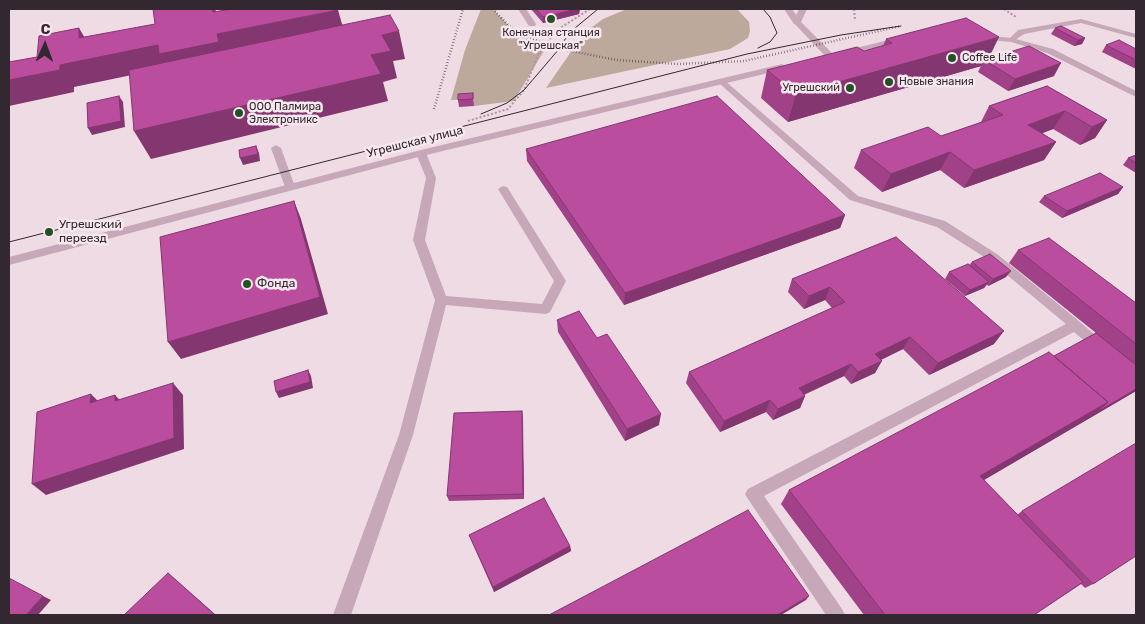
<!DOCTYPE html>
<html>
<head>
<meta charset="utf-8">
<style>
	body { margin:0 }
	#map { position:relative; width:1145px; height:624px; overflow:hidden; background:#efdbe4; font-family:Rubik,sans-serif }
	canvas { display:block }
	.frame { position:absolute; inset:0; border:10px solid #33282f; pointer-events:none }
	.north { position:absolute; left:20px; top:20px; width:50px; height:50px; -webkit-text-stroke:4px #f7e7ee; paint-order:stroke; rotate:2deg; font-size:14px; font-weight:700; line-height:20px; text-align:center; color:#33282f }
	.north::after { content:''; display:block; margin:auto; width:18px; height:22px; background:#33282f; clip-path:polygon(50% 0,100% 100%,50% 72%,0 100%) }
</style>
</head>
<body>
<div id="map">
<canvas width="1145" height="624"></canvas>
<div class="frame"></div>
<div class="north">С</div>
</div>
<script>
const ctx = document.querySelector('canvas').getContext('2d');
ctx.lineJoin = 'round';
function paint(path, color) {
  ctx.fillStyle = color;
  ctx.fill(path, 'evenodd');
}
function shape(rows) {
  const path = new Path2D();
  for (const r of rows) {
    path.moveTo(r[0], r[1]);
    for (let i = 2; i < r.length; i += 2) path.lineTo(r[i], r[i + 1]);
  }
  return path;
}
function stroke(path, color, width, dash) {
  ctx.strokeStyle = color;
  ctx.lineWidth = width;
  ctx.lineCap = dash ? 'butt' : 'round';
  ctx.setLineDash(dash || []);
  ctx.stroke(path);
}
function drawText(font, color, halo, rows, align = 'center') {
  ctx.font = font + ' Rubik,sans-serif';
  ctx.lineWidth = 5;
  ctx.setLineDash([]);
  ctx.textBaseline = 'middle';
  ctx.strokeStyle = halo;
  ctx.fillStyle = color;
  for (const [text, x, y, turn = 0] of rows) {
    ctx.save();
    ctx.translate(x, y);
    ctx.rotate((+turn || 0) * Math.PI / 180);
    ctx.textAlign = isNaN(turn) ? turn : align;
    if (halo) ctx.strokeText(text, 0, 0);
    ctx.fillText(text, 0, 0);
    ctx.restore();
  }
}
paint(shape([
	[481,9,493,9,511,28,545,49,514,101,474,106,474,99,451,100,465,50],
	[627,9,737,9,749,22,750,31,748,38,730,49,546,88,584,33,603,19]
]), '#bda89c');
stroke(shape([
	[854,9,855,20],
	[1004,9,1016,17],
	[546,30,557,30,590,9],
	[468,121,508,109,524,90,539,53,557,30]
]), '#b292a4', 2, [2, 2]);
paint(shape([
	[518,9,526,9,536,24,535,26,529,26,518,9],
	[784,9,792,9,801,22,800,24,794,24,784,9],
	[1081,19,1136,34,1136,38,1081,23,1024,34,1012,42,1008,40,1018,30,1081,19],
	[723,79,858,196,945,221,997,254,1080,322,1110,348,1108,352,1103,353,1098,352,1074,332,764,496,842,609,845,615,826,615,748,499,745,494,748,489,1066,324,989,260,937,227,850,200,720,84,719,82,723,79],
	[276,145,281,148,295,187,294,189,286,189,285,187,271,148,276,145],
	[421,150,426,153,436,178,425,240,446,296,542,304,554,281,498,189,503,186,507,187,566,281,550,312,546,314,446,305,413,435,351,615,333,615,399,435,435,300,413,240,426,178,416,153,421,150]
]), '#c6a8b8');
paint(shape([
	[799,9,807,9,801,22,832,53,832,57,826,57,793,22,799,9]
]), '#c6a8b8');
paint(shape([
	[980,35,1012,38,1053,49,1136,91,1136,97,1047,53,1011,42,980,39,980,35],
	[901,37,905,39,904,41,843,55,839,52,901,37],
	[782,64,786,67,785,69,422,156,9,265,9,257,421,150,782,64]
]), '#c6a8b8');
stroke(shape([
	[758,48,770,42,777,33,770,17,763,9],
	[481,114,507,103,524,90,559,49,569,33,598,9],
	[9,242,747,54,841,35,901,26]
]), '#33282f', 1);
stroke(shape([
	[493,9,511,28,550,47,617,60,678,64,744,61,901,26],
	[434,109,463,9]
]), '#33282f', 2.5, [0.5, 2.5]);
paint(shape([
	[531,9,580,9,579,14,543,23],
	[1055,28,1085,38,1082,44,1074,46,1051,34],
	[886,39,989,58,1054,76,1008,91,978,72,981,66,788,122,761,98,767,70,864,51,883,46],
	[1106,45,1136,49,1136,69,1102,52],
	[1047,86,1107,120,1095,138,1080,145,1053,129,1042,133,1056,142,1044,160,964,188,940,170,882,192,854,168,861,150,941,136,981,122,989,106],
	[473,93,474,106,459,107,458,100],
	[526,149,845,215,840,228,624,305,527,161],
	[1136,155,1136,173,1123,165,1128,158],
	[1123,187,1118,194,1062,218,1039,202,1044,196],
	[896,237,994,344,929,375,903,349,881,360,875,373,851,384,844,376,804,395,805,396,800,408,773,420,766,412,720,432,686,383,689,372,832,308,825,300,804,309,788,292,792,279],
	[1018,250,1136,303,1136,391,984,480,1017,515,1022,511,1093,584,1085,588,1081,584,1034,615,864,615,781,504,789,490,1054,356,1096,333,1009,263],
	[972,262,1006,277,988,286,987,284,984,288,965,296,945,279,949,272,969,265],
	[557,320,597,338,659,425,625,441,558,332],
	[522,411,524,499,449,501,447,496],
	[469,535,570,546,571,551,494,592]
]), '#a14288');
paint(shape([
	[212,9,215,9,216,11,221,33,338,10,344,31,74,87,74,92,9,106,9,80,60,65,79,38,79,28,92,50,217,34],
	[577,9,580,9,579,14,543,23,543,17],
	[399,31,405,59,393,61,397,78,383,82,388,101,151,159,134,131,371,55,382,35],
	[999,37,987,62,984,60,981,66,788,122,796,94],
	[1085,38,1082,44,1074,46,1078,40],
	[1061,63,1054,76,1008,91,1015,79],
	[119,96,123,102,125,127,92,135,88,128],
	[1065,111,1053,129,1018,143,1028,125],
	[1107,120,1095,138,1080,145,1092,127],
	[1056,142,1044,160,964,188,974,170],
	[256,146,259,153,260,161,243,165,240,158],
	[950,152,940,170,882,192,891,174],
	[1123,187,1118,194,1062,218,1067,211],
	[294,201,301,219,328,314,181,359,168,342],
	[845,215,840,228,624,305,625,293],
	[1011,271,1006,277,988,286,993,279],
	[989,282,984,288,965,296,970,290],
	[830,287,825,300,804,309,809,296],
	[1004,331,994,344,929,375,938,363],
	[910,337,903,349,868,366,875,354],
	[882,361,875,373,851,384,858,372],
	[851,364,844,376,793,399,799,388],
	[308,370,311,376,313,388,279,398,276,392],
	[173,383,183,395,184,449,46,495,32,484],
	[1136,389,1136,391,965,491,980,476,1108,402],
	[91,394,103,406,90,403],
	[115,395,126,407,115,401],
	[805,396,800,408,773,420,778,409],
	[770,400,766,412,720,432,724,421],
	[522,411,523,417,524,499,523,494],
	[661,414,659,425,625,441,627,429],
	[570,546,571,551,494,592,493,587],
	[168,573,174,578,216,615,215,615],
	[43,596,51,600,38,615,26,615],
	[809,596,806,600,781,615,777,615]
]), '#83366f');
const building = shape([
	[153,9,212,9,213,12,232,9,337,9,338,10,217,34,219,42,159,54,158,45,60,65,60,70,9,80,9,62,37,57,39,36,79,28,79,38,155,24,153,9],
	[536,9,577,9,543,17,536,9],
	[390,15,399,31,382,35,391,51,371,55,381,74,134,131,129,70,390,15],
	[966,18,999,37,796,94,767,70,857,47,864,51,892,43,886,39,966,18],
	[1061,26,1085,38,1078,40,1055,28,1061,26],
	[1119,40,1136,49,1136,60,1106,45,1119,40],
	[1029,46,1061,63,1015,79,984,60,1029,46],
	[1047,86,1107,120,1092,127,1065,111,1028,125,1056,142,974,170,950,152,891,174,861,150,928,127,941,136,1003,115,989,106,1047,86],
	[473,93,473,99,458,100,458,94,473,93],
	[119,96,121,121,88,128,87,103,119,96],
	[717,96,845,215,625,293,526,149,717,96],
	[256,146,258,154,240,158,239,150,256,146],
	[1136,155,1136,163,1128,158,1136,155],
	[1100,173,1123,187,1067,211,1044,196,1100,173],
	[294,201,320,297,168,342,160,237,294,201],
	[896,237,1004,331,938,363,910,337,875,354,882,361,858,372,851,364,799,388,805,396,778,409,770,400,724,421,689,372,845,302,830,287,809,296,792,279,896,237],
	[1049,238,1136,303,1136,344,1018,250,1049,238],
	[990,254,1011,271,993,279,972,262,990,254],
	[968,264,989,282,970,290,949,272,968,264],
	[579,311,597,338,607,334,661,414,627,429,557,320,579,311],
	[1096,333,1136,365,1136,389,1097,412,1108,402,1054,356,1096,333],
	[1049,352,1108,402,980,476,1083,582,1034,615,885,615,789,490,1049,352],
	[308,370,310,382,276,392,274,381,308,370],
	[173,383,174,438,32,484,37,412,91,394,90,403,115,395,115,401,173,383],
	[522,411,523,494,447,496,454,413,522,411],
	[1136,443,1136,556,1093,584,1022,511,1136,443],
	[544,498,570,546,493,587,469,535,544,498],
	[748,510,809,596,777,615,549,615,748,510],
	[168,573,215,615,124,615,168,573],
	[9,578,43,596,26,615,9,615,9,578]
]);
paint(building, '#bb4d9e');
stroke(building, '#83366f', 1);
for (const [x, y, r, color] of [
	[551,19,5,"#215125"],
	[952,58,5,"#215125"],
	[889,82,5,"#215125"],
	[850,88,5,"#215125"],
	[239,113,5,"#215125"],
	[49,232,5,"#215125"],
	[247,284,5,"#215125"]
]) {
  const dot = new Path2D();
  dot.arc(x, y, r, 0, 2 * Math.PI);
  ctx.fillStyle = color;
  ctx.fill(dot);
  stroke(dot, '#f7e7ee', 2);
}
drawText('11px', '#33282f', '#f7e7ee', [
	["Конечная станция",551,33,"center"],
	["\"Угрешская\"",551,46,"center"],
	["Coffee Life",962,58],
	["Новые знания",899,82],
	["Угрешский",840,88,"right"],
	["ООО Палмира",249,107],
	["Электроникс",249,120]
], 'left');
drawText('12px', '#33282f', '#f7e7ee', [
	["Угрешская улица",415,142,-14]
]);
drawText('12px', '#33282f', '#f7e7ee', [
	["Угрешский",59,225],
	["переезд",59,239],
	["Фонда",257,284]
], 'left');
</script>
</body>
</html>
